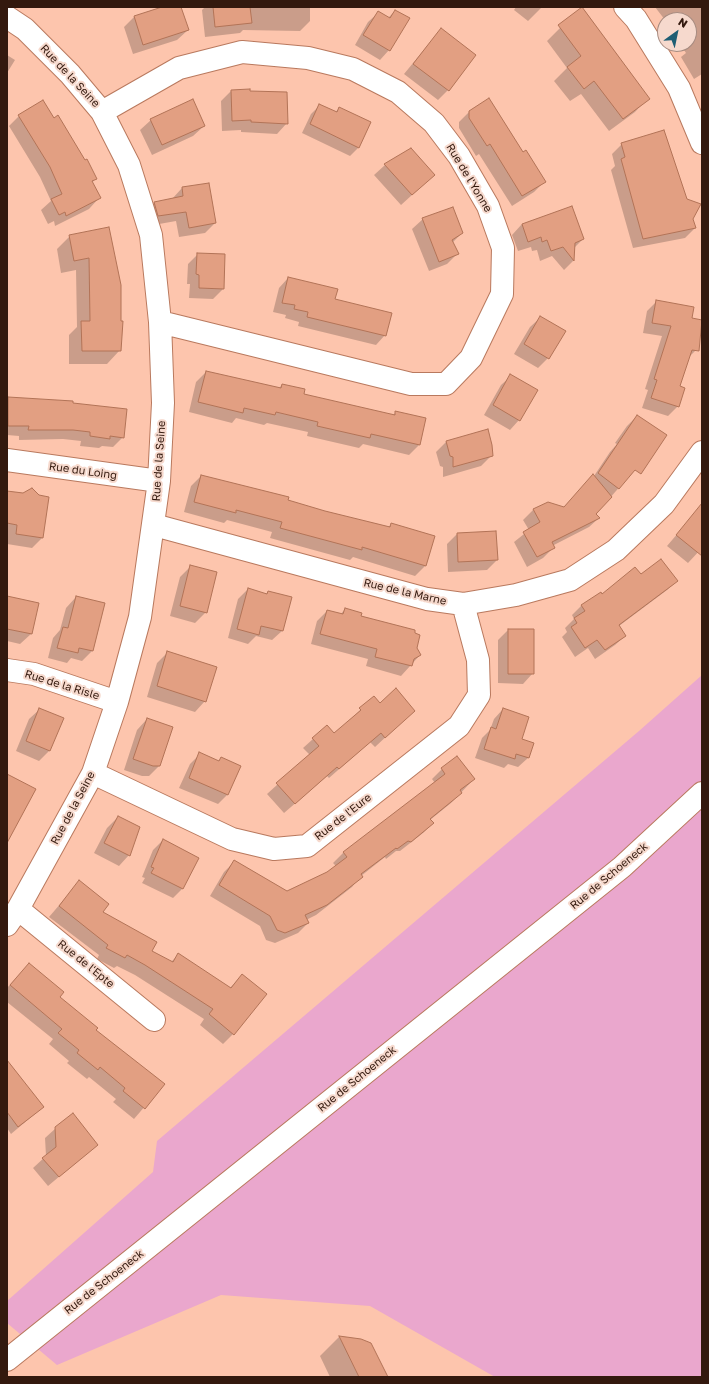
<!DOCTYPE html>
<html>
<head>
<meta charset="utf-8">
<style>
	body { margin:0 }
	#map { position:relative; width:709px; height:1384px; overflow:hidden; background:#fdc5ad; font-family:"Golos Text",sans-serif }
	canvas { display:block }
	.frame { position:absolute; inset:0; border:8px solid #33190e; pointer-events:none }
	.north { position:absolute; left:657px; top:12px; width:40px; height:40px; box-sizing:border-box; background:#f6d9cd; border:1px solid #a88c81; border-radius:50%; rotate:33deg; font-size:11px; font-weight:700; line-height:16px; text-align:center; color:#33190e }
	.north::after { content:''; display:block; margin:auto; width:14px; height:18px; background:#1e5e74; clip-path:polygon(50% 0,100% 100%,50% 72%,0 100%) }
</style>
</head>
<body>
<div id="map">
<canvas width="709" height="1384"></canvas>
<div class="frame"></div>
<div class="north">N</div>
</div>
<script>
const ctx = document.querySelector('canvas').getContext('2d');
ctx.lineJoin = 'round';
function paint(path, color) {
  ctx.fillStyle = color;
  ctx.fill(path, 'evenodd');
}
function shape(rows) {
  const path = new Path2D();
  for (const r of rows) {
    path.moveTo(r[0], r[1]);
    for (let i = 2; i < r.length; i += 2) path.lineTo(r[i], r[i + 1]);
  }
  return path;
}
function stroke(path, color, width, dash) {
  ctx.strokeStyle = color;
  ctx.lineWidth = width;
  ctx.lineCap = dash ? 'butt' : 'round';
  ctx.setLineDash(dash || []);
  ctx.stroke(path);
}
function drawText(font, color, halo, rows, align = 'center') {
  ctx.font = font + ' "Golos Text",sans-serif';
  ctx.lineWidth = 4;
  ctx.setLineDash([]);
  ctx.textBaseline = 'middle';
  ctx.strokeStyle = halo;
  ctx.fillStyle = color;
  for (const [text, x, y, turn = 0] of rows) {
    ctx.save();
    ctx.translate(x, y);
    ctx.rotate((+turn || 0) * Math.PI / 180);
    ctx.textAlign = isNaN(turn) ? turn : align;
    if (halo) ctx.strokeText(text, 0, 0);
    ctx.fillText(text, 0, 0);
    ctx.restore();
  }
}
paint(shape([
	[702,675,702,1377,495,1377,370,1306,221,1295,57,1365,7,1323,7,1301,153,1172,157,1141,639,731]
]), '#eaa7cd');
paint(shape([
	[165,7,180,7,188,30,177,40,133,54,124,27,134,17],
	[205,7,310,7,310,21,300,31,243,30,240,33,205,37,202,10],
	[516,7,542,7,528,21,514,10],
	[655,7,702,7,702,74,694,79,681,57,686,53,680,44,689,44,689,20,665,20],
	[395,11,389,50,380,60,355,45,368,22,378,13,388,18],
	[585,11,648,98,635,112,609,131,581,94,570,101,554,81,567,68,547,41,560,28],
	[441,29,448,90,438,100,404,74],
	[7,55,15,60,7,73],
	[231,91,249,92,287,123,277,134,241,132,241,130,222,131,221,101],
	[320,105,335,112,339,109,359,147,350,156,302,133,311,114],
	[469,112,522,153,544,182,534,192,512,206,479,154,476,156,459,128,459,122],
	[19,116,54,119,95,179,92,183,99,198,89,209,55,226,54,221,48,224,41,210,51,201,40,177,9,126],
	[151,120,204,126,193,136,152,155,140,130],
	[622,144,692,219,695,228,685,238,633,248,611,170,615,166,612,154],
	[410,149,423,185,401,205,374,175,385,165],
	[208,184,215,223,205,233,179,237,176,221,148,226,144,213,154,203,172,199,182,188],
	[423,219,462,233,452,243,457,254,447,264,429,271,412,229],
	[522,224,583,239,574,248,573,261,564,270,552,256,540,261,537,250,532,251,531,247,518,251,512,235],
	[108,228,120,350,107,364,69,364,69,335,77,327,76,270,61,273,57,249,70,236],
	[198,254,223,289,213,299,189,298,190,284,187,284,188,264],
	[288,278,334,300,385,335,376,345,298,326,299,322,285,318,286,315,273,312,279,288],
	[656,302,691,319,696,350,687,359,678,387,678,406,668,416,642,408,648,390,645,389,662,336,643,333,647,311],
	[541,317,548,358,538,368,514,354,530,327],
	[206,372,279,388,282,385,303,395,393,415,396,412,419,445,409,455,363,444,359,448,307,436,308,432,267,423,264,425,236,418,232,423,189,412,196,382],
	[511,376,519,420,510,430,484,415,501,385],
	[7,398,39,399,39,401,72,404,123,437,113,447,102,446,99,448,80,446,81,441,63,439,19,440,19,436,7,435],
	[637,416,644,459,595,515,599,518,589,527,552,546,553,548,543,558,527,567,514,542,529,530,523,520,533,510,548,503,563,508,594,476,610,452,617,444,615,443,627,426],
	[446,442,492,455,481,466,443,477,443,467,440,466,436,452],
	[201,476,325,512,388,527,392,524,426,565,415,576,353,557,350,560,270,538,272,532,227,520,224,523,184,512,191,486],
	[7,492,48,498,42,538,32,548,7,544],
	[701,506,702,548,688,563,667,546],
	[496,532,497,560,487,570,448,572,447,544,457,534],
	[191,566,206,612,195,623,170,616,180,577],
	[641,576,677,581,667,590,619,626,625,636,615,645,595,659,588,648,575,657,562,637,567,632,565,628,574,619,572,615,581,606,600,593,602,595],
	[248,589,266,594,269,592,282,631,272,640,256,636,248,644,228,638,238,599],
	[7,597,37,604,31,634,20,644,7,641],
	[76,597,104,604,92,651,82,661,71,658,67,663,48,658,53,638,60,630,66,608],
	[345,609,415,648,420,655,401,676,366,666,368,659,311,644,317,621,327,611,340,615],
	[508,630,533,673,523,684,498,683,498,640],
	[168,652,205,701,195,712,147,697,157,663],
	[374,697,380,704,404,720,375,747,370,742,329,778,327,776,284,813,267,794,310,755,303,748,313,739,334,735],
	[40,709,50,750,39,761,16,751,29,719],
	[503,709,520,739,533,744,528,758,518,767,508,764,504,768,475,758,482,738,490,730,494,719],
	[147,719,159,766,149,776,142,776,124,770,137,730],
	[200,754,218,762,221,758,228,794,218,804,179,788,190,764],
	[442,769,474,779,451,803,430,820,433,823,423,833,400,851,396,851,386,859,385,857,361,876,352,887,316,915,306,920,308,923,298,933,275,943,266,940,260,926,210,896,224,872,235,861,287,892,328,873,336,866,333,863,343,853,435,783,432,779],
	[118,817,129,855,119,866,94,853,107,828],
	[163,840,197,858,182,889,173,898,142,883,145,878,142,877,153,850],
	[79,882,102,913,151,951,171,962,178,955,230,988,242,975,233,1034,223,1044,200,1025,204,1019,135,975,117,966,114,968,97,959,99,955,49,917],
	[29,964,58,997,94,1030,164,1084,134,1119,113,1102,116,1099,89,1077,87,1079,67,1063,69,1061,49,1044,53,1039,7,1002,7,988],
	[7,1061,43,1107,11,1134,7,1128],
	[56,1128,97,1145,48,1186,33,1168,46,1156,45,1138],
	[339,1337,361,1340,387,1377,330,1377,320,1356]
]), '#0003');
const building = shape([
	[162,7,181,7,189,30,143,45,134,16,162,7],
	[213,7,250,7,252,23,215,27,213,7],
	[582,7,650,99,623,119,594,81,584,89,567,67,581,56,558,25,582,7],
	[395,10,410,18,390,51,363,35,378,11,390,18,395,10],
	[441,28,476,55,449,91,413,64,441,28],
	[250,89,250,91,287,92,288,124,251,122,251,120,232,121,231,90,250,89],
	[489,98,523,152,526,150,546,182,522,196,490,144,487,146,469,118,469,111,489,98],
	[193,99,205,126,162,145,150,119,193,99],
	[43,100,54,118,58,115,85,160,87,159,97,179,92,181,101,198,66,216,65,212,59,215,51,199,62,194,50,167,18,115,43,100],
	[319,104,337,112,339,107,371,122,359,148,310,124,319,104],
	[664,130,687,199,701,204,693,219,696,228,643,239,621,159,625,157,621,143,664,130],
	[411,148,435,175,412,195,384,164,411,148],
	[209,183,216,223,189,228,186,212,158,216,154,202,183,196,182,187,209,183],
	[572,206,584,239,575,243,574,261,563,247,551,251,547,240,542,242,541,237,528,242,522,224,572,206],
	[453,207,463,233,452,240,459,254,439,262,422,218,453,207],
	[109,227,121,285,121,321,123,321,121,351,82,351,81,321,90,321,89,258,74,261,69,235,109,227],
	[197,253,225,254,224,289,199,288,199,275,196,274,197,253],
	[288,277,338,289,335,299,392,313,386,336,307,317,308,312,294,309,295,305,282,303,288,277],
	[656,300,694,307,692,318,702,320,699,351,692,350,680,386,685,388,679,407,651,398,657,380,654,379,671,326,652,323,656,300],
	[540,316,566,331,549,359,524,344,540,316],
	[206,371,281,388,282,384,305,389,304,394,395,415,395,411,426,418,420,445,371,434,370,438,317,426,318,422,276,412,275,415,244,408,243,413,198,402,206,371],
	[510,374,538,390,520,421,493,405,510,374],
	[8,397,73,401,73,403,127,409,124,438,110,436,110,439,90,436,90,432,73,430,28,430,29,426,8,426,8,397],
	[637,415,667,435,641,474,635,470,619,489,598,473,637,415],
	[488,429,492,445,493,456,453,467,453,457,450,456,446,441,488,429],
	[593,474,612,497,596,514,600,518,552,542,555,548,537,557,523,532,540,522,533,509,548,502,564,507,593,474],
	[201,475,289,497,288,500,325,511,390,527,391,523,435,536,426,566,362,547,362,550,280,528,282,522,236,510,236,513,194,502,201,475],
	[32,488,39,495,49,497,43,538,16,534,17,525,7,523,7,491,23,493,32,488],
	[702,503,702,556,676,535,702,503],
	[496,531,498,560,458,562,457,533,496,531],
	[661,559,678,581,619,625,626,636,605,650,597,640,585,648,571,627,577,623,574,618,585,611,581,605,601,592,602,594,635,567,641,574,661,559],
	[190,565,217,572,207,613,180,606,190,565],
	[248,588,267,594,268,591,292,597,283,631,261,626,259,635,237,629,248,588],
	[7,596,39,603,32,634,7,629,7,596],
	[76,596,105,603,93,651,79,648,78,653,57,648,63,627,68,628,76,596],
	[345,608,362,613,361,616,415,630,415,633,420,635,417,648,421,655,414,659,412,666,375,657,377,649,320,634,327,610,343,614,345,608],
	[508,629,534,629,534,674,508,674,508,629],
	[167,651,217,667,206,702,157,686,167,651],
	[396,688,415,711,385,738,381,733,339,769,337,767,295,804,276,783,319,746,312,738,327,725,334,733,361,710,359,708,374,696,380,703,396,688],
	[39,708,64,718,50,751,26,741,39,708],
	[503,708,529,717,522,739,534,743,529,758,516,754,515,759,484,749,491,727,496,729,503,708],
	[147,718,173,727,160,766,153,766,133,759,147,718],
	[199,752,219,761,221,757,241,766,228,795,189,778,199,752],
	[457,756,475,779,460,790,462,793,430,819,434,823,411,842,408,841,397,849,396,848,361,874,363,877,327,905,305,915,309,923,285,933,277,930,270,916,219,885,234,860,287,891,327,872,347,857,343,852,445,774,441,768,457,756],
	[7,774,36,789,7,843,7,774],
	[118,816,140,827,130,856,104,843,118,816],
	[163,839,199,858,183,889,151,873,154,868,151,867,163,839],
	[79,880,109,904,103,912,157,942,152,951,173,962,178,953,231,988,242,974,267,994,234,1035,209,1014,213,1009,145,965,127,955,125,958,106,948,108,945,59,906,79,880],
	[29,963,64,992,60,997,98,1028,96,1030,165,1084,145,1109,123,1091,125,1088,100,1067,98,1070,77,1053,79,1050,58,1033,62,1029,10,985,29,963],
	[7,1060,44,1107,18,1127,7,1112,7,1060],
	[73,1113,98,1145,59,1177,42,1158,56,1147,55,1127,73,1113],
	[339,1336,361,1339,371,1343,388,1377,359,1377,339,1336]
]);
paint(building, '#e29f82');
stroke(building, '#b27357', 1);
const minor = shape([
	[625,7,636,19,679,88,702,143],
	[7,17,25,29,70,74,102,112,129,165,151,235,160,322,163,403,159,481,140,617,117,702,93,773,18,909,7,925],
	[102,112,179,68,242,52,308,58,353,69,398,92,434,123,459,156,488,206,503,248,502,294,471,358,446,384,411,384,160,322],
	[7,460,159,481],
	[154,525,427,599,463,604,516,595,570,580,616,550,664,504,702,452],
	[7,670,34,674,117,702],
	[93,773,232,839,274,849,307,846,459,726,479,695,478,660,463,604],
	[18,909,154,1020]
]);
const major = shape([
	[7,1360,622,867,702,793]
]);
stroke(minor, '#b9795e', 24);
stroke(major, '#b9795e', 24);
stroke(minor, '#fff', 22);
stroke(major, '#fff', 22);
drawText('11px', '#33190e', '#f6d9cd', [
	["Rue de la Seine",70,76,47],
	["Rue de l'Yonne",469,178,59],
	["Rue de la Seine",159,461,-86],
	["Rue du Loing",83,471,8],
	["Rue de la Marne",405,592,13],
	["Rue de la Risle",62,685,17],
	["Rue de la Seine",73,808,-62],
	["Rue de l'Eure",343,817,-38],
	["Rue de Schoeneck",609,876,-40],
	["Rue de l'Epte",86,964,39],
	["Rue de Schoeneck",357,1079,-39],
	["Rue de Schoeneck",104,1282,-38]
]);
</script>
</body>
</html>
